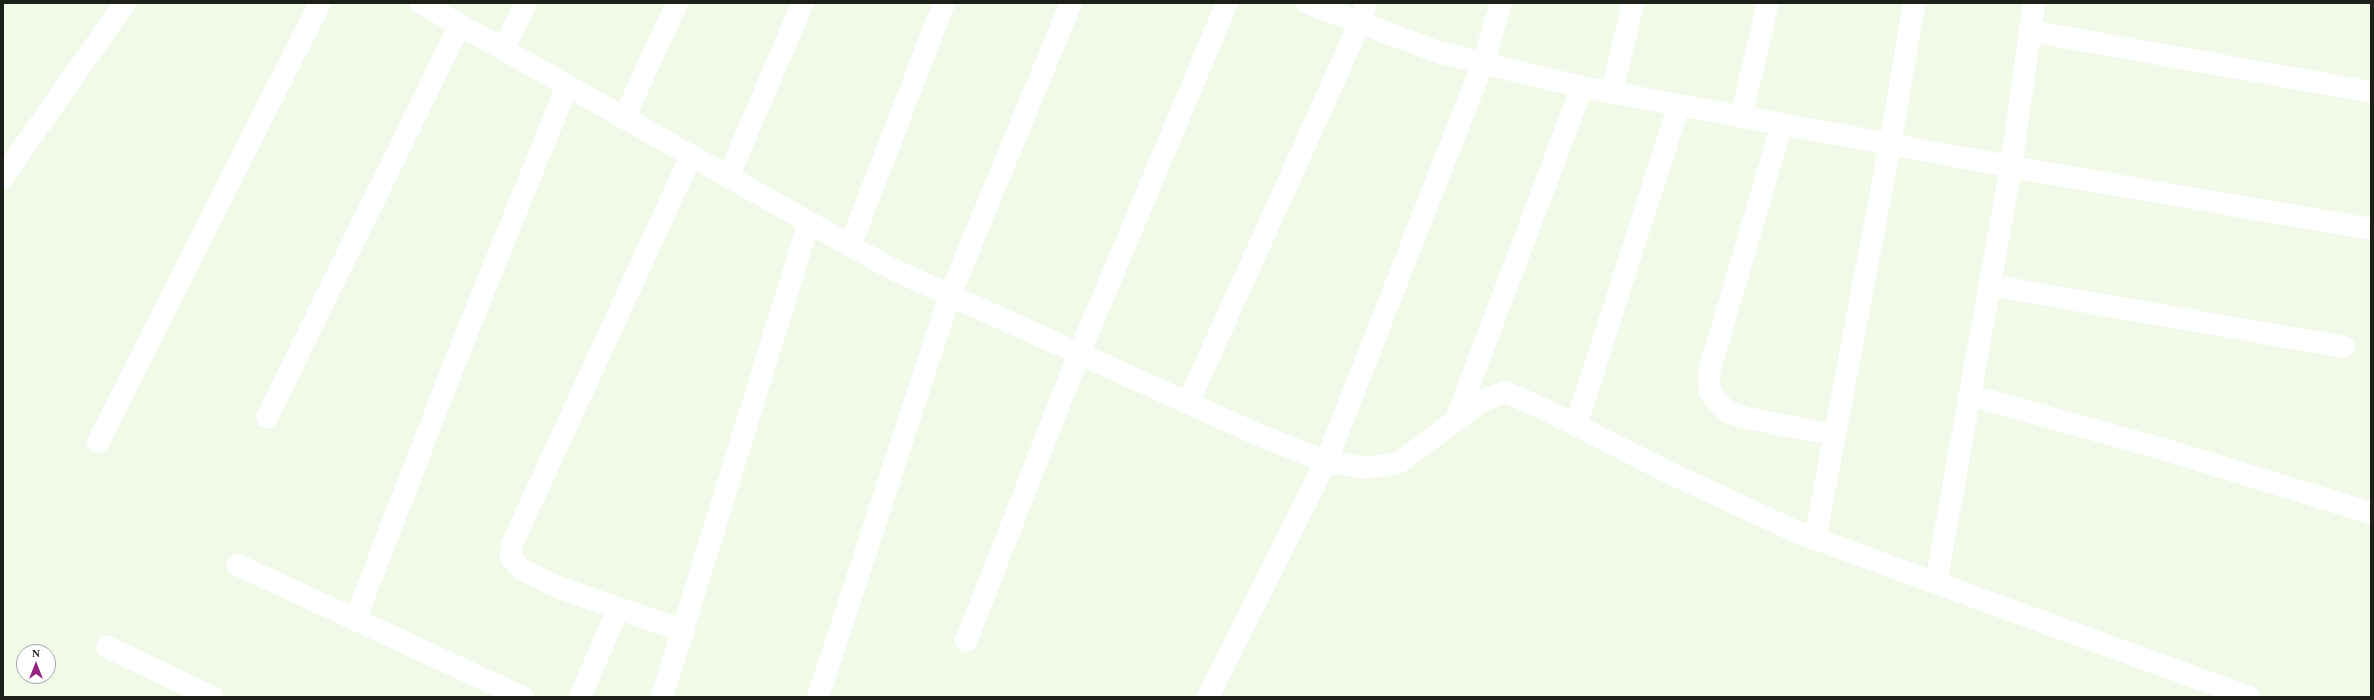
<!DOCTYPE html>
<html>
<head>
<meta charset="utf-8">
<style>
	body { margin:0 }
	#map { position:relative; width:2374px; height:700px; overflow:hidden; background:#f1fae8; font-family:"Times New Roman",serif }
	canvas { display:block }
	.frame { position:absolute; inset:0; border:4px solid #1d2019; pointer-events:none }
	.north { position:absolute; left:16px; top:644px; width:40px; height:40px; box-sizing:border-box; background:#fff; border:1px solid #a5a6a3; border-radius:50%; rotate:0deg; font-size:11px; font-weight:700; line-height:16px; text-align:center; color:#1d2019 }
	.north::after { content:''; display:block; margin:auto; width:14px; height:18px; background:#97217e; clip-path:polygon(50% 0,100% 100%,50% 72%,0 100%) }
</style>
</head>
<body>
<div id="map">
<canvas width="2374" height="700"></canvas>
<div class="frame"></div>
<div class="north">N</div>
</div>
<script>
const ctx = document.querySelector('canvas').getContext('2d');
ctx.lineJoin = 'round';
function shape(rows) {
  const path = new Path2D();
  for (const r of rows) {
    path.moveTo(r[0], r[1]);
    for (let i = 2; i < r.length; i += 2) path.lineTo(r[i], r[i + 1]);
  }
  return path;
}
function stroke(path, color, width, dash) {
  ctx.strokeStyle = color;
  ctx.lineWidth = width;
  ctx.lineCap = dash ? 'butt' : 'round';
  ctx.setLineDash(dash || []);
  ctx.stroke(path);
}
stroke(shape([
	[421,3,890,268,1259,435,1326,462,1367,468,1400,462,1482,401,1505,392,1542,408,1670,473,1799,533,2249,697],
	[1307,3,1441,53,1582,87,2035,171,2371,229],
	[2030,31,2371,92],
	[503,49,526,3],
	[1612,93,1633,3],
	[1741,117,1768,3],
	[624,118,677,3],
	[1782,124,1709,372,1710,393,1727,412,1747,418,1835,435],
	[3,177,125,3],
	[728,177,803,3],
	[850,246,944,3],
	[1989,285,2344,347],
	[1969,395,2166,450,2371,513],
	[1188,403,1360,23,1366,3],
	[267,417,460,25],
	[1456,420,1582,87],
	[1576,425,1679,105],
	[98,442,320,3],
	[1815,539,1890,145,1914,3],
	[238,565,522,697],
	[1936,583,2011,167,2034,3],
	[355,620,455,362,567,86],
	[684,631,557,587,521,569,511,557,512,544,691,156],
	[966,641,1079,354,1227,3],
	[107,647,212,697],
	[580,697,618,609],
	[662,697,809,222],
	[818,697,950,295,1071,3],
	[1208,697,1326,462,1483,63,1501,3]
]), '#fff', 22);
</script>
</body>
</html>
